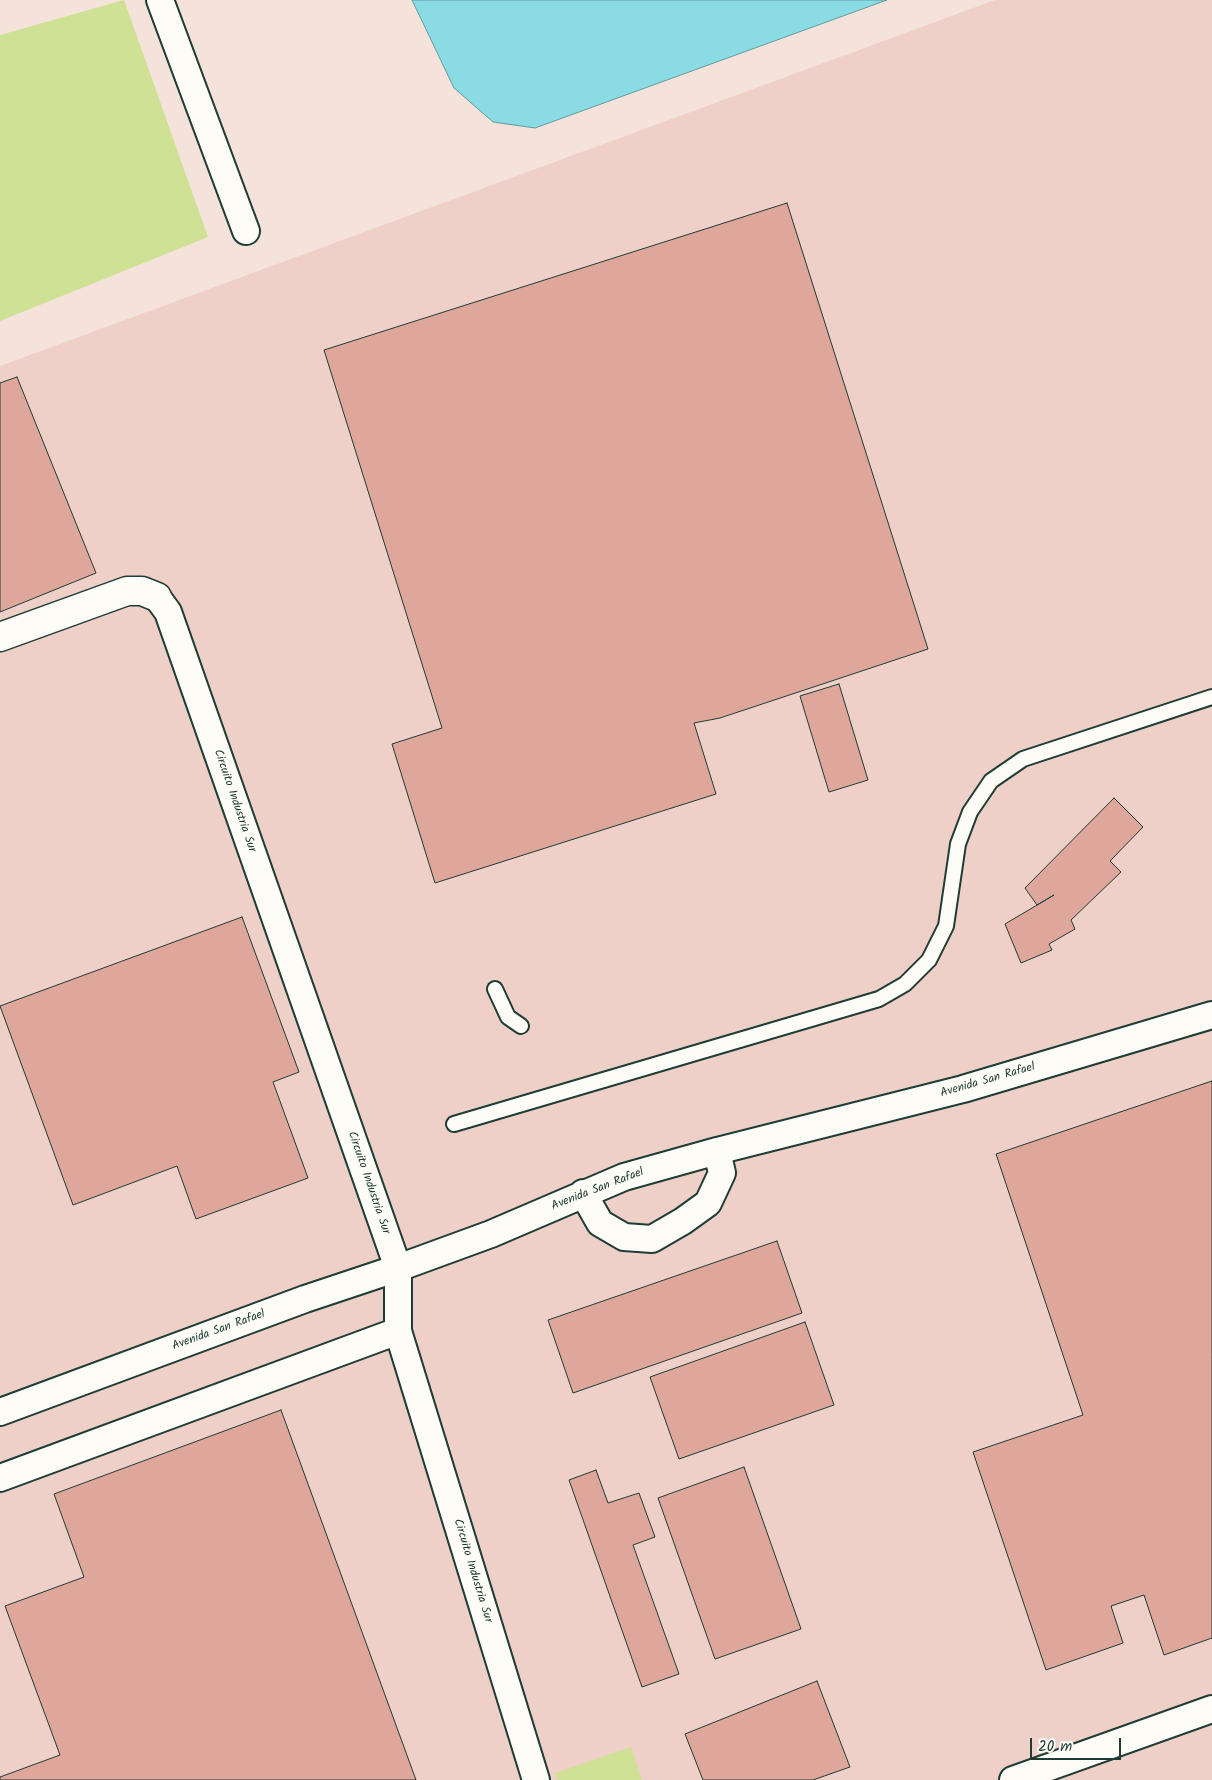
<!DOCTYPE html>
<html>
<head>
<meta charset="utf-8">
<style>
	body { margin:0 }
	#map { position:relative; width:1212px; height:1780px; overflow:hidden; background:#f4e2db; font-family:Kalam,sans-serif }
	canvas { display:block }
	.scale { position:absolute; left:1030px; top:1738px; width:91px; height:22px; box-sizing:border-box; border:2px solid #1f3d34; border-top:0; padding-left:6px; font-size:15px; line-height:18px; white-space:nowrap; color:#1f3d34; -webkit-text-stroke:4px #fdfcf7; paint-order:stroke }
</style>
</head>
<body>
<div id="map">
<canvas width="1212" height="1780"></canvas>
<div class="scale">20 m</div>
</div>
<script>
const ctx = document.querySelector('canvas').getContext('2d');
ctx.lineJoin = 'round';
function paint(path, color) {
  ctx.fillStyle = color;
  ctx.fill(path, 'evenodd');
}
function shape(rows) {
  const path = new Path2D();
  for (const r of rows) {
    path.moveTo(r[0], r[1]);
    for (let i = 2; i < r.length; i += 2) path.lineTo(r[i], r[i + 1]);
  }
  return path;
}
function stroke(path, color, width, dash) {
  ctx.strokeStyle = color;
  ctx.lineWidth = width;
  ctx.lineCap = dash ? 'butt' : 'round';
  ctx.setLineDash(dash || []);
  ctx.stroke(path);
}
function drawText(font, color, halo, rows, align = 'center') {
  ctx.font = font + ' Kalam,sans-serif';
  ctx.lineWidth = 4;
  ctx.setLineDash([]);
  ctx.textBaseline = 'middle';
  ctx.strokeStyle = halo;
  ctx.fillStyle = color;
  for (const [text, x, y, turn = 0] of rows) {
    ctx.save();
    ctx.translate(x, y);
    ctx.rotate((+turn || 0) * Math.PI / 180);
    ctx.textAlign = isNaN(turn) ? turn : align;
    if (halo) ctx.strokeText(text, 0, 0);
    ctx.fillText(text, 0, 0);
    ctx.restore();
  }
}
paint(shape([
	[995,0,1212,0,1212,1780,0,1780,0,366]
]), '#eed0c8');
paint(shape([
	[124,0,208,237,0,321,0,35],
	[631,1747,642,1780,558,1780,555,1773]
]), '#cee195');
const water = shape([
	[412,0,887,0,535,128,493,122,454,88,412,0]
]);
paint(water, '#8bdbe5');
stroke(water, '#609c9e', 1);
const building = shape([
	[787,203,928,649,720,718,694,723,716,794,435,883,392,744,442,728,324,350,787,203],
	[17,377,96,573,0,612,0,383,17,377],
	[839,684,868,780,829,792,800,696,839,684],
	[1114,798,1143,827,1110,861,1121,872,1071,920,1075,929,1049,944,1052,950,1021,963,1005,924,1054,895,1037,905,1025,888,1114,798],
	[242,917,299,1072,273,1082,308,1178,196,1219,177,1166,73,1205,0,1006,242,917],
	[1212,1081,1212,1638,1164,1655,1144,1595,1111,1606,1123,1643,1046,1670,973,1452,1083,1415,996,1154,1212,1081],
	[777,1241,802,1313,573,1393,548,1320,777,1241],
	[805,1322,834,1405,679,1459,650,1377,805,1322],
	[281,1410,416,1780,0,1780,0,1777,60,1755,5,1606,84,1577,54,1494,281,1410],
	[744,1467,801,1629,715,1659,658,1498,744,1467],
	[596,1470,608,1503,639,1493,655,1537,633,1545,679,1674,642,1687,569,1480,596,1470],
	[817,1681,850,1767,813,1780,703,1780,685,1734,817,1681]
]);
paint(building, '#dfa69b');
stroke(building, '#1f3d34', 1);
const lane = shape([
	[495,989,508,1017,521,1026],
	[454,1124,879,999,905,984,929,960,946,926,958,844,970,812,991,781,1023,759,1212,697]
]);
const street = shape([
	[160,0,246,231],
	[157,597,168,612,398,1268,398,1331,536,1780],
	[583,1193,600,1223,624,1237,652,1239,683,1221,708,1203,722,1173,717,1151],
	[0,1412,305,1299,398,1268,491,1234,624,1177,717,1151,963,1089,1212,1015],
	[0,1478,398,1331],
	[1013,1780,1212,1709]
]);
const highway = shape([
	[0,637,127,591,142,591,157,597]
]);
stroke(lane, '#1f3d34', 18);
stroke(street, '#1f3d34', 30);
stroke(highway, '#1f3d34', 31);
stroke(lane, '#fdfcf7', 14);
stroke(street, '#fdfcf7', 26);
stroke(highway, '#fdfcf7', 28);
drawText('12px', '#1f3d34', '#fdfcf7', [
	["Circuito Industria Sur",234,801,71],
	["Avenida San Rafael",988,1081,-16],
	["Circuito Industria Sur",368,1183,71],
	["Avenida San Rafael",598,1190,-21],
	["Avenida San Rafael",219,1331,-20],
	["Circuito Industria Sur",472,1571,73]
]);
</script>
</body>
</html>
